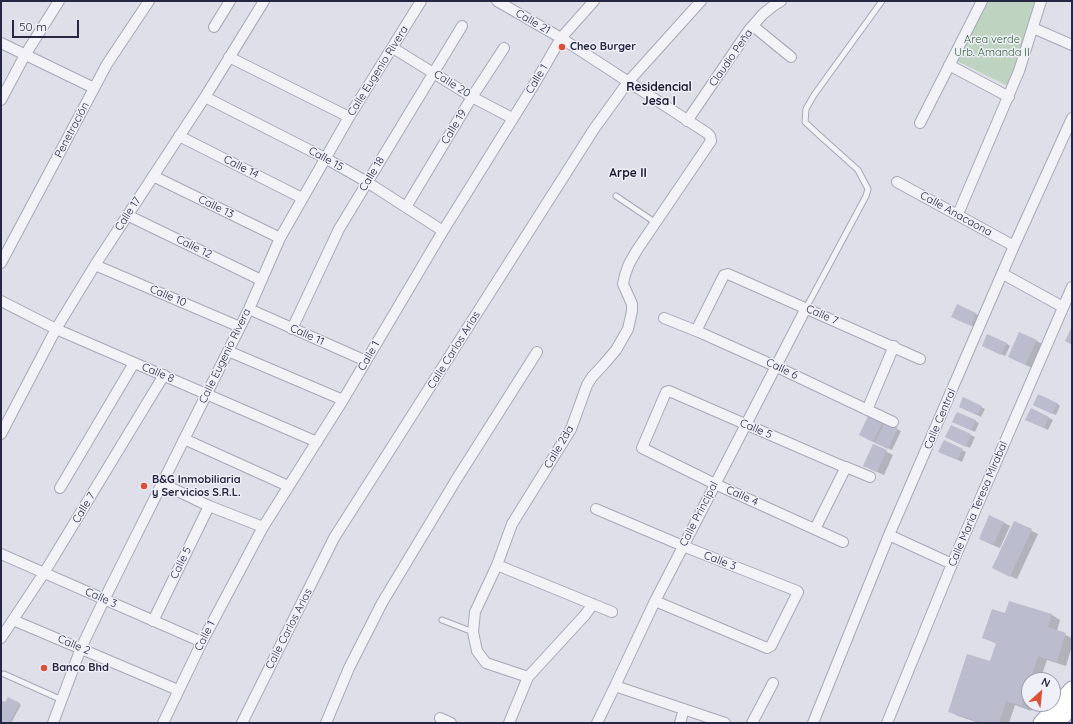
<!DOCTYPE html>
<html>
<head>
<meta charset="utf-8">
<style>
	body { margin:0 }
	#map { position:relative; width:1073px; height:724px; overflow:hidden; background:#dedfe9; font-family:Quicksand,sans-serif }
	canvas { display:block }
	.frame { position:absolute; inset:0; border:2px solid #262742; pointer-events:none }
	.north { position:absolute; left:1021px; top:672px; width:40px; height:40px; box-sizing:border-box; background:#eeeff7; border:1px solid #9e9faf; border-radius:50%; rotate:27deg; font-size:11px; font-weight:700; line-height:16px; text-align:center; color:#262742 }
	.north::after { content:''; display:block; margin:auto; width:14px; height:18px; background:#db5137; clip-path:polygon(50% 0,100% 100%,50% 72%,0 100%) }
	.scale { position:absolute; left:12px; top:20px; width:67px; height:18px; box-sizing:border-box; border:2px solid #262742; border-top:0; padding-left:5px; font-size:12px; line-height:14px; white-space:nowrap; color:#262742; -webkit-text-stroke:3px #eeeff7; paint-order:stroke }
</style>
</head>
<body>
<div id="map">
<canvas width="1073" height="724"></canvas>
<div class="frame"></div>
<div class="north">N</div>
<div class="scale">50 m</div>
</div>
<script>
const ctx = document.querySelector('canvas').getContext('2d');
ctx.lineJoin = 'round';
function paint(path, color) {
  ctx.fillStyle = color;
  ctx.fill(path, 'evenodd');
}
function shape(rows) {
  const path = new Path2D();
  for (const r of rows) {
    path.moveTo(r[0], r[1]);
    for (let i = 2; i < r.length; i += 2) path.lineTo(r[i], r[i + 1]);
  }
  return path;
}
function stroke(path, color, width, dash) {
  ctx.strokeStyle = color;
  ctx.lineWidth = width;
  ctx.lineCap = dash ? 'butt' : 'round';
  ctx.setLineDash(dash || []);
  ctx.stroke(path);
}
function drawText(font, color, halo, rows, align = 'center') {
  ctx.font = font + ' Quicksand,sans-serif';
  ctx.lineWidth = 3;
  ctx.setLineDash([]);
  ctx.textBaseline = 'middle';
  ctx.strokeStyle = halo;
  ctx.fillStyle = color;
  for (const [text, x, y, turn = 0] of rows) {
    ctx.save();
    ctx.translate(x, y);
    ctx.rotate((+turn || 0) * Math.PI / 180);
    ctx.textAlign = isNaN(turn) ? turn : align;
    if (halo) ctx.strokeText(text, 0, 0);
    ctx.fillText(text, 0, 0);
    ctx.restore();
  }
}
paint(shape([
	[985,1,1036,1,1010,87,953,59]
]), '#bfd4c0');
paint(shape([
	[958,306,980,316,975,327,956,319],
	[1036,341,1043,344,1032,368,1015,360],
	[1006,343,1010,346,1005,356,987,348],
	[1057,403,1060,406,1056,415,1038,407],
	[981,407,985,409,981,417,964,409],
	[1031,409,1053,420,1048,430,1030,421],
	[869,416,901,431,892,450,867,439],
	[975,421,979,423,975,432,957,424],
	[951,426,975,437,970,448,950,439],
	[873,445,893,455,884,475,870,469],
	[962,450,966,452,962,462,943,453],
	[1003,522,1010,526,1000,548,986,542],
	[1014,522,1038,534,1017,579,999,571],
	[1010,602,1052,615,1060,620,1057,631,1072,638,1072,646,1066,666,1047,660,1040,680,1029,680,1029,704,1033,704,1031,711,1015,705,1009,723,979,723,958,716,949,711,991,663,997,644,984,638,1006,614],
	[8,698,21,705,11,723,1,723,1,701,5,703]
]), '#0003');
paint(shape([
	[957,304,976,313,971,326,951,317],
	[1072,326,1072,345,1065,341],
	[1019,332,1037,340,1025,365,1008,357],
	[987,334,1007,343,1001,355,982,346],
	[1038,394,1057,403,1052,414,1033,405],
	[963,397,982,406,977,415,959,407],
	[1031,408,1049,417,1044,428,1025,420],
	[957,412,976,420,971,430,952,422],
	[869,414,883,421,873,442,859,435],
	[885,422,898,428,888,449,875,443],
	[951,425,971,434,966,447,945,437],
	[944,440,963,449,957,460,938,452],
	[873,444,887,450,877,472,863,466],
	[989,515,1004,522,993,545,979,539],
	[1014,521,1032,529,1010,577,992,568],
	[1009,601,1052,614,1048,627,1066,633,1057,662,1038,656,1030,680,1029,680,1029,684,1022,706,1006,701,999,723,983,723,948,712,967,654,990,661,996,643,982,638,992,609,1005,613],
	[8,697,20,703,9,723,1,723,1,700,5,702]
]), '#bbbccd');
const service = shape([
	[616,196,656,223],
	[806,308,866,196,868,189,858,170,819,135,805,122,806,109,814,95,882,1],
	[442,620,473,632],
	[4,674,62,700]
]);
const minor = shape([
	[497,1,561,38,707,133,710,136,711,141,637,250,629,264,625,275,623,284,632,304,632,311,628,329,616,350,604,364,592,377,587,385,571,429,512,524,497,565,475,612,473,632,477,651,486,663,528,677],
	[753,26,791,57],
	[214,27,230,1],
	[1033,28,1072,45],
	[1,43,94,88],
	[393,48,472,97,512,118],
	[229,57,349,117],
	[949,65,1009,97],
	[205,97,325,158,367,182,443,231],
	[1,100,25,55,59,1],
	[687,121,749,30,763,14,773,6,781,1],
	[920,123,982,1],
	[179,136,302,198],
	[153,176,280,238],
	[897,182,1014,246],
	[406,207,472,97,504,48],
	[958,214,1019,71,1041,1],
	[127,215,261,280],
	[1,263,107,64,149,1],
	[95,265,240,327],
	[1003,274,1063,307],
	[1,301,56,329,317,442],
	[249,309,366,361],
	[664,318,699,332],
	[292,329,339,229,462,26],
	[228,351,343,400],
	[867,410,894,346],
	[893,422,777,367,699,332,697,329,724,275,728,274,920,359],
	[1,434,56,329,95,265,205,97,264,1],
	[184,439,288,486],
	[842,466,846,467,870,477],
	[163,484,209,506,263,527],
	[60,488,134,363],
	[596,509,683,546,797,591,798,592,771,646,767,648,655,601],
	[815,529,844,471,842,466,669,391,666,392,642,448,715,484,843,542],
	[889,535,952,564],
	[1,554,202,642],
	[497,565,612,612],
	[13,620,178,690],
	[153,621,209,506],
	[1,638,44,573,164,375],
	[615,686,725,723],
	[440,718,451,723],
	[53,723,81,648,104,600,249,309,280,238,349,117,421,1],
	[163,723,202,642,263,527,343,400,443,231,535,83,561,38,594,1],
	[242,723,334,538,594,129,628,82,701,1],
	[326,723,349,668,382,603,456,480,537,352],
	[509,723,528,677,585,615,593,604],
	[597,723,615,686,655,601,806,308],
	[680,723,684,709],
	[752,723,773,683],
	[813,723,889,535,1014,246,1072,118],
	[887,723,952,564,1072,287]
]);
const primary = shape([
	[1041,723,1072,689],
	[1057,723,1072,706]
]);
stroke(service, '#a7a8b7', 7);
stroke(minor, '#a7a8b7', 12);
stroke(primary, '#9d9fb6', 17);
stroke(service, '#f2f2f7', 5);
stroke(minor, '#f2f2f7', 10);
stroke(primary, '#fff', 15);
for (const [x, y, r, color] of [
	[562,47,4,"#db5137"],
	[144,486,4,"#db5137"],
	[44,668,4,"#db5137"]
]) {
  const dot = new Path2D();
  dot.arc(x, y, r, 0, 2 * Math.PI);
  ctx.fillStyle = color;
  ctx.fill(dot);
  stroke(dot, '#eeeff7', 1.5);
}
drawText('11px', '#262742', '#eeeff7', [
	["Calle 21",533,22,30],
	["Claudio Peña",731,58,-55],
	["Calle Eugenio Rivera",378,71,-58],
	["Calle 1",537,79,-59],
	["Calle 20",452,84,32],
	["Calle 19",454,127,-59],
	["Penetración",72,130,-62],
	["Calle 15",326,159,29],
	["Calle 14",241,167,27],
	["Calle 18",372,174,-59],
	["Calle 13",216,207,26],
	["Calle 17",128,214,-57],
	["Calle Anacaona",956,214,29],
	["Calle 12",194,247,26],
	["Calle 10",168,296,23],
	["Calle 7",822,315,24],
	["Calle 11",307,335,24],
	["Calle Carlos Arias",454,350,-58],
	["Calle Eugenio Rivera",225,356,-64],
	["Calle 1",369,356,-60],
	["Calle 6",782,369,25],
	["Calle 8",158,373,23],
	["Calle Central",940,419,-67],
	["Calle 5",756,429,23],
	["Calle 2da",559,447,-60],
	["Calle 4",742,496,24],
	["Calle Maria Teresa Mirabal",978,504,-67],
	["Calle 7",84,508,-59],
	["Calle Principal",699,514,-63],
	["Calle 3",720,561,21],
	["Calle 5",181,563,-64],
	["Calle 3",101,598,24],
	["Calle Carlos Arias",289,629,-63],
	["Calle 1",205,636,-63],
	["Calle 2",74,645,23]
]);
drawText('11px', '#325f37', '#eeeff7', [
	["Area verde",992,40],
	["Urb. Amanda II",992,53]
]);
drawText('bold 11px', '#262742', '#eeeff7', [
	["Cheo Burger",570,47],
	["B&G Inmobiliaria",152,480],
	["y Servicios S.R.L.",152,493],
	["Banco Bhd",52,668]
], 'left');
drawText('bold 12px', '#181933', '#eeeff7', [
	["Residencial",659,87],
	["Jesa I",659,101],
	["Arpe II",628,173]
]);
</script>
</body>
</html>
